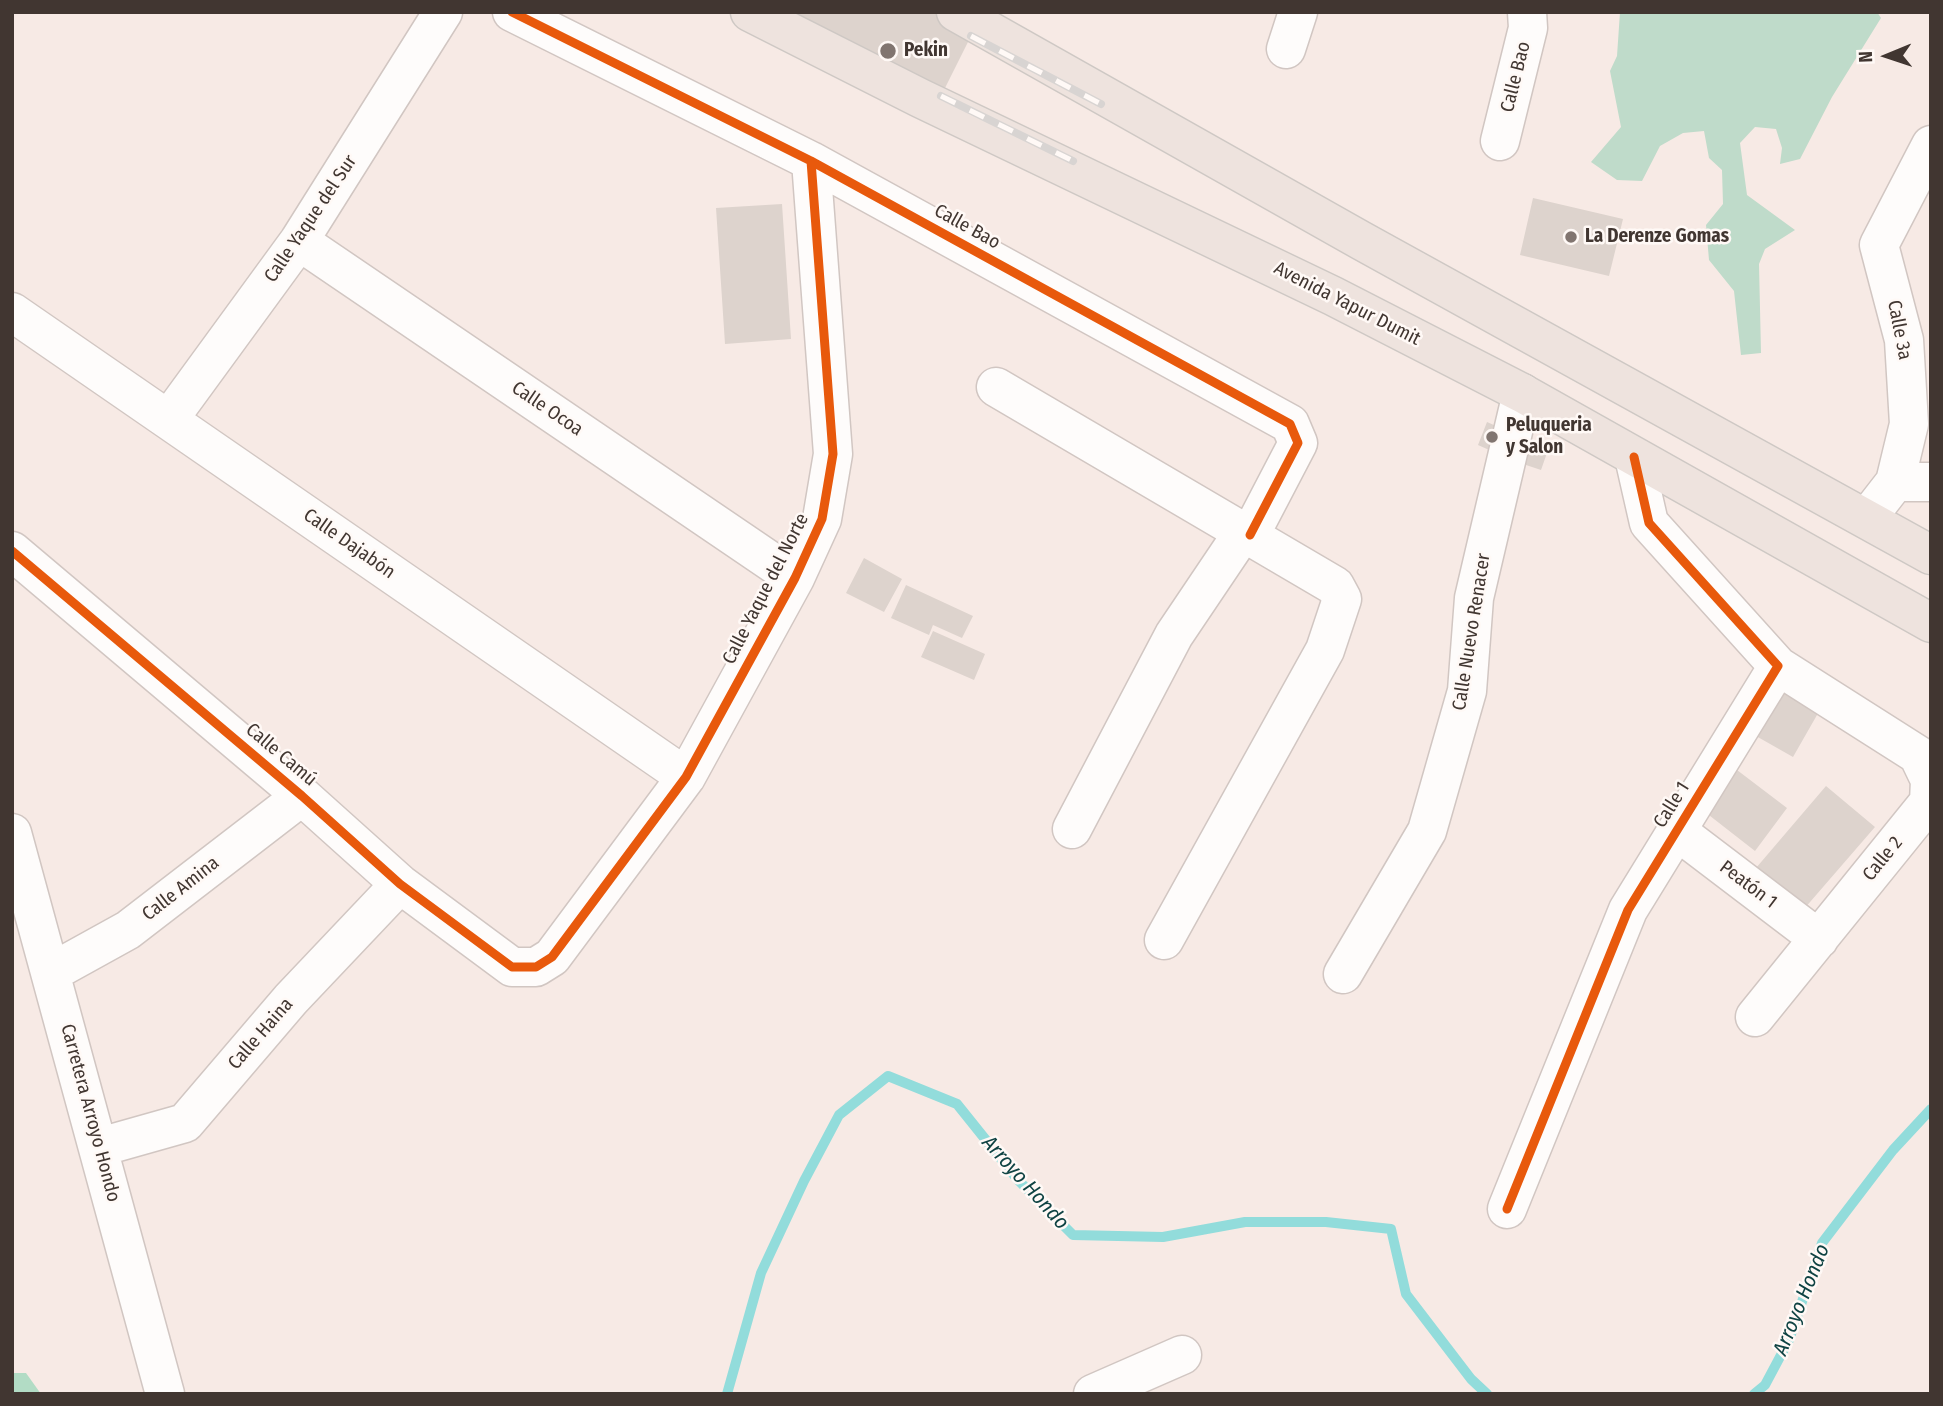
<!DOCTYPE html>
<html>
<head>
<meta charset="utf-8">
<style>
	body { margin:0 }
	#map { position:relative; width:1943px; height:1406px; overflow:hidden; background:#f7eae5; font-family:"Fira Sans Condensed",sans-serif }
	canvas { display:block }
	.frame { position:absolute; inset:0; border:14px solid #413631; pointer-events:none }
	.north { position:absolute; left:1852px; top:21px; width:70px; height:70px; -webkit-text-stroke:5px #fff9f6; paint-order:stroke; rotate:268deg; font-size:19px; font-weight:700; line-height:28px; text-align:center; color:#413631 }
	.north::after { content:''; display:block; margin:auto; width:24px; height:32px; background:#413631; clip-path:polygon(50% 0,100% 100%,50% 72%,0 100%) }
</style>
</head>
<body>
<div id="map">
<canvas width="1943" height="1406"></canvas>
<div class="frame"></div>
<div class="north">N</div>
</div>
<script>
const ctx = document.querySelector('canvas').getContext('2d');
ctx.lineJoin = 'round';
function paint(path, color) {
  ctx.fillStyle = color;
  ctx.fill(path, 'evenodd');
}
function shape(rows) {
  const path = new Path2D();
  for (const r of rows) {
    path.moveTo(r[0], r[1]);
    for (let i = 2; i < r.length; i += 2) path.lineTo(r[i], r[i + 1]);
  }
  return path;
}
function stroke(path, color, width, dash) {
  ctx.strokeStyle = color;
  ctx.lineWidth = width;
  ctx.lineCap = dash ? 'butt' : 'round';
  ctx.setLineDash(dash || []);
  ctx.stroke(path);
}
function drawText(font, color, halo, rows, align = 'center') {
  ctx.font = font + ' "Fira Sans Condensed",sans-serif';
  ctx.lineWidth = 5;
  ctx.setLineDash([]);
  ctx.textBaseline = 'middle';
  ctx.strokeStyle = halo;
  ctx.fillStyle = color;
  for (const [text, x, y, turn = 0] of rows) {
    ctx.save();
    ctx.translate(x, y);
    ctx.rotate((+turn || 0) * Math.PI / 180);
    ctx.textAlign = isNaN(turn) ? turn : align;
    if (halo) ctx.strokeText(text, 0, 0);
    ctx.fillText(text, 0, 0);
    ctx.restore();
  }
}
paint(shape([
	[1620,12,1877,12,1881,18,1832,97,1800,159,1780,164,1782,148,1776,129,1755,127,1740,143,1747,195,1795,230,1765,249,1759,264,1761,353,1741,355,1734,291,1709,260,1706,225,1723,204,1722,170,1709,158,1704,131,1683,133,1660,146,1642,181,1617,180,1591,162,1621,127,1610,71,1617,56]
]), '#bfdbca');
paint(shape([
	[12,1373,26,1373,41,1394,12,1394]
]), '#b2dcc5');
stroke(shape([
	[727,1394,761,1273,804,1181,839,1115,888,1076,957,1104,1018,1180,1073,1235,1163,1237,1245,1222,1326,1222,1391,1229,1406,1294,1471,1379,1487,1394],
	[1754,1394,1765,1385,1789,1340,1822,1243,1893,1150,1931,1109]
]), '#92dcdb', 10);
paint(shape([
	[734,12,964,12,979,20,941,96],
	[1533,198,1623,219,1609,276,1520,255],
	[782,204,791,339,725,344,716,208],
	[1487,422,1505,430,1496,453,1478,445],
	[1530,444,1548,450,1541,470,1523,464],
	[864,558,902,579,884,612,846,593],
	[906,585,973,616,962,638,933,625,929,635,891,618],
	[933,631,985,654,974,680,921,657],
	[1784,687,1821,708,1793,757,1756,736],
	[1737,770,1787,808,1755,851,1705,812],
	[1826,786,1875,827,1804,909,1756,868]
]), '#ddd3cd');
const minor = shape([
	[512,12,811,161,1290,424,1298,443,1250,535],
	[1286,49,1298,12],
	[1500,141,1528,28,1527,12],
	[299,241,795,578],
	[12,312,686,777],
	[996,387,1335,586,1342,599,1325,650,1164,940],
	[169,419,299,241,443,12],
	[1895,482,1931,482],
	[1867,518,1895,482,1909,424,1904,340,1879,245,1931,145],
	[12,551,302,796,400,884,512,967,536,967,552,957,686,777,795,578,822,519,833,454,811,161],
	[1072,829,1174,635,1244,531],
	[1677,831,1819,939],
	[12,833,165,1394],
	[52,972,128,930,302,796],
	[1343,974,1427,831,1467,691,1474,598,1522,393],
	[1755,1017,1929,802,1930,780,1918,755,1778,666],
	[100,1147,185,1123,291,999,400,884],
	[1507,1209,1628,910,1778,666,1649,523,1634,457],
	[1093,1394,1182,1355]
]);
const major = shape([
	[750,12,920,98,1333,296,1522,393,1931,623],
	[956,12,1362,241,1931,555]
]);
stroke(minor, '#d1c6c2', 41);
stroke(major, '#cec8c4', 41);
stroke(minor, '#fefcfb', 38);
stroke(major, '#eee3de', 38);
const rail = shape([
	[971,36,1101,104],
	[941,96,1073,161]
]);
stroke(rail, '#d8d4d2', 8);
stroke(rail, '#fff9f6', 5, [16]);
stroke(shape([
	[512,12,811,161,1290,424,1298,443,1250,535],
	[12,551,302,796,400,884,512,967,536,967,552,957,686,777,795,578,822,519,833,454,811,161],
	[1507,1209,1628,910,1778,666,1649,523,1634,457]
]), '#e8590c', 9);
for (const [x, y, r, color] of [
	[888,51,9,"#817570"],
	[1571,237,7,"#817570"],
	[1492,437,7,"#817570"]
]) {
  const dot = new Path2D();
  dot.arc(x, y, r, 0, 2 * Math.PI);
  ctx.fillStyle = color;
  ctx.fill(dot);
  stroke(dot, '#fff9f6', 2.5);
}
drawText('bold 19px', '#413631', '#fff9f6', [
	["Pekin",904,51],
	["La Derenze Gomas",1585,237],
	["Peluqueria",1506,426],
	["y Salon",1506,448]
], 'left');
drawText('19px', '#413631', '#fff9f6', [
	["Calle Bao",1516,77,-76],
	["Calle Yaque del Sur",311,219,-56],
	["Calle Bao",967,227,29],
	["Avenida Yapur Dumit",1347,304,27],
	["Calle 3a",1899,330,79],
	["Calle Ocoa",547,409,34],
	["Calle Dajabón",349,544,35],
	["Calle Yaque del Norte",766,589,-63],
	["Calle Nuevo Renacer",1472,632,-81],
	["Calle Camú",281,755,40],
	["Calle 1",1672,805,-58],
	["Calle 2",1883,859,-51],
	["Peatón 1",1748,885,37],
	["Calle Amina",181,889,-38],
	["Calle Haina",261,1034,-49],
	["Carretera Arroyo Hondo",90,1113,75]
]);
drawText('italic 21px', '#0f4343', '#fff9f6', [
	["Arroyo Hondo",1025,1183,48],
	["Arroyo Hondo",1802,1300,-68]
]);
</script>
</body>
</html>
